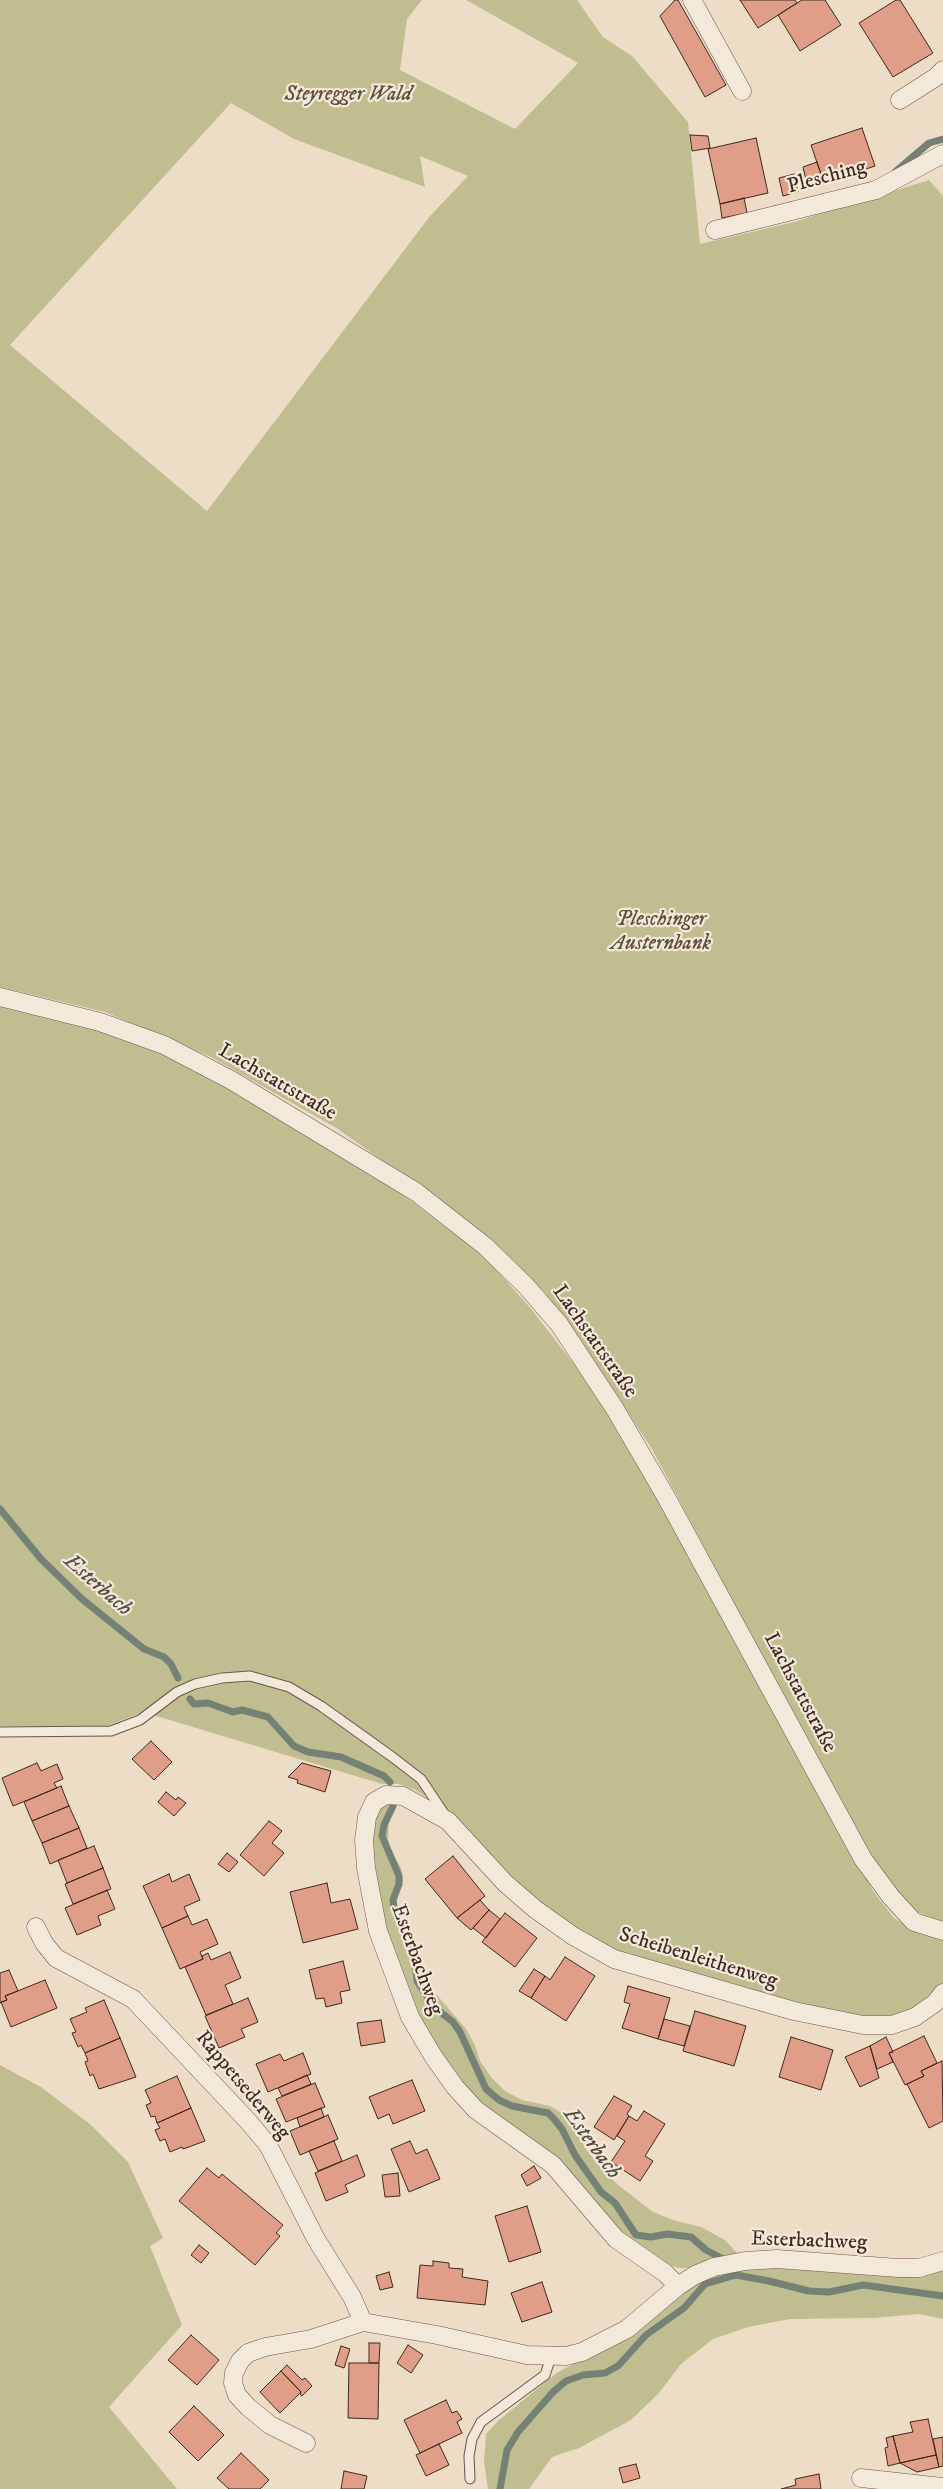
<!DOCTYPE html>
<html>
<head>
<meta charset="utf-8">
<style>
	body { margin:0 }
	canvas { display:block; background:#edddc6 }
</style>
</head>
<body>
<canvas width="943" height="2489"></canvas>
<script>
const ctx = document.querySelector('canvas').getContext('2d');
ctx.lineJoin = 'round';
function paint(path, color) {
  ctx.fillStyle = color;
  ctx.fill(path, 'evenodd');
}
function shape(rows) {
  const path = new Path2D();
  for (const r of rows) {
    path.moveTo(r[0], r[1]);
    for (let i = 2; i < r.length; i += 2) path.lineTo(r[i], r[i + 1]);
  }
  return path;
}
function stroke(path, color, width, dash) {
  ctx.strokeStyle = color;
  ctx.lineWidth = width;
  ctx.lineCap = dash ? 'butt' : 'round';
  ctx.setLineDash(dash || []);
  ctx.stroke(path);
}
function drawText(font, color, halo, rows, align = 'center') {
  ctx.font = font + ' "IM FELL DW Pica",serif';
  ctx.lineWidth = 4.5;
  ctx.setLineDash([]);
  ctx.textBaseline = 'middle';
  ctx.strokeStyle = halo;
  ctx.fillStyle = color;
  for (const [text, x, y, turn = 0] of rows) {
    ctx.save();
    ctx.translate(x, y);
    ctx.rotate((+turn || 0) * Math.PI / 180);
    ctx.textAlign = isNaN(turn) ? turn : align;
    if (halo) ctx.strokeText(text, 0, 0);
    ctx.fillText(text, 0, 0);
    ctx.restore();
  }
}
paint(shape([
	[0,0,422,0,407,19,400,70,515,129,578,63,466,0,577,0,603,37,632,56,688,122,700,244,794,222,929,180,943,196,943,1922,917,1912,894,1889,870,1859,652,1449,576,1335,546,1294,514,1261,472,1225,338,1129,211,1057,105,1012,0,987],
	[231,103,294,139,425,187,420,156,468,176,430,216,207,511,10,345],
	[0,1005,75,1023,168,1055,234,1089,399,1192,486,1258,532,1310,576,1367,618,1430,669,1514,873,1891,894,1918,917,1931,943,1938,943,1984,930,1999,907,2013,879,2017,844,2015,641,1960,600,1943,550,1913,508,1875,446,1809,415,1790,399,1784,382,1784,143,1712,102,1728,0,1726],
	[393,1801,395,1807,389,1819,388,1839,391,1850,401,1868,403,1880,397,1894,397,1907,401,1921,414,1945,425,1981,466,2029,475,2045,480,2061,491,2077,505,2091,522,2100,550,2106,562,2113,573,2125,586,2149,601,2168,617,2184,653,2212,676,2221,701,2227,725,2240,739,2255,692,2268,679,2268,664,2264,622,2238,480,2103,459,2081,417,2013,384,1927,371,1858,374,1822,380,1809],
	[0,2065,41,2087,91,2125,128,2162,163,2238,150,2246,182,2325,109,2407,177,2489,0,2489],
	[943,2266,943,2319,919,2314,874,2318,790,2319,748,2327,713,2339,681,2364,659,2393,631,2420,579,2448,552,2457,529,2489,488,2489,484,2461,486,2434,498,2421,555,2374,575,2363,690,2284,731,2268]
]), '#c0be90');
stroke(shape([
	[895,172,929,143,943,139],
	[0,1509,41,1559,82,1599,144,1649,164,1657,171,1664,178,1678],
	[190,1699,194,1704,208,1703,233,1712,242,1710,268,1717,294,1746,308,1752,341,1757,384,1776,390,1782],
	[393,1806,384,1825,382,1836,399,1876,399,1884,393,1900,394,1908,415,1958,417,1981,434,2007,453,2022,460,2032,486,2089,499,2100,512,2106,548,2113,554,2119,562,2129,575,2155,594,2182,601,2192,615,2203,636,2235,651,2237,667,2234,691,2237,706,2250,721,2258],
	[500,2489,507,2450,518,2432,553,2392,566,2381,583,2375,605,2373,618,2366,646,2335,684,2308,705,2284,736,2275,769,2281,809,2291,829,2292,863,2285,943,2296]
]), '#768176', 7);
const building = shape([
	[675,0,678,0,726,85,705,97,660,16,675,0],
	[740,0,795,0,797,3,758,28,740,0],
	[802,0,825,0,841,25,800,51,778,15,802,0],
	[896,0,900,0,933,53,893,77,859,23,896,0],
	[862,128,875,166,824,183,811,145,862,128],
	[690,135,708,136,710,148,692,151,690,135],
	[756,138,768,193,720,204,708,149,756,138],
	[817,162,824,183,808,189,803,167,817,162],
	[794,174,798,192,783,196,779,178,794,174],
	[744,198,747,213,722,218,720,204,744,198],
	[151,1741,172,1762,154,1780,132,1759,151,1741],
	[37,1763,41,1771,57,1764,63,1779,54,1783,57,1788,13,1806,2,1778,37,1763],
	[302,1763,331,1771,325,1792,297,1783,298,1780,288,1777,302,1763],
	[61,1786,69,1806,32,1821,24,1802,61,1786],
	[166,1792,176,1800,178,1797,186,1803,174,1816,158,1802,166,1792],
	[69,1806,79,1828,42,1843,32,1821,69,1806],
	[269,1821,282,1831,272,1843,284,1853,264,1876,240,1855,269,1821],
	[79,1828,87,1848,50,1864,42,1843,79,1828],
	[94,1846,103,1868,67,1883,58,1860,94,1846],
	[227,1853,238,1862,229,1872,218,1864,227,1853],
	[453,1856,485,1896,457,1918,425,1879,453,1856],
	[103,1868,111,1889,73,1904,65,1884,103,1868],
	[169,1874,172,1882,189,1874,200,1900,184,1907,188,1916,162,1928,143,1886,169,1874],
	[327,1883,331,1903,350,1899,358,1929,303,1943,290,1892,327,1883],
	[107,1890,115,1909,98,1916,101,1925,77,1935,65,1908,107,1890],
	[480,1900,489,1910,471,1930,457,1918,480,1900],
	[489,1910,500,1919,486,1938,473,1928,489,1910],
	[505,1913,537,1938,515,1967,482,1942,505,1913],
	[188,1916,192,1925,207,1919,218,1944,200,1952,203,1959,180,1969,162,1928,188,1916],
	[230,1952,241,1978,225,1985,233,2004,206,2015,185,1967,203,1959,202,1956,208,1953,211,1960,230,1952],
	[565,1957,595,1976,566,2021,531,1998,545,1976,550,1980,565,1957],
	[343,1961,350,1990,340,1992,342,2003,326,2007,324,1998,316,1999,309,1970,343,1961],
	[534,1969,545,1976,531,1998,519,1991,534,1969],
	[9,1970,18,1991,5,1996,7,2000,0,2003,0,1973,9,1970],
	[45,1980,57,2008,11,2027,1,2002,7,2000,5,1996,45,1980],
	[628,1986,670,1998,658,2039,622,2028,630,2004,624,2002,628,1986],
	[248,1998,258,2022,241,2029,245,2037,219,2048,205,2016,248,1998],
	[104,2000,120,2038,85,2053,81,2045,78,2047,72,2033,76,2032,70,2019,87,2012,85,2008,104,2000],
	[695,2011,746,2026,734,2066,683,2051,695,2011],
	[664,2019,690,2026,684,2046,658,2039,664,2019],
	[381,2020,385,2042,361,2046,357,2023,381,2020],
	[924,2036,937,2063,921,2071,924,2076,905,2085,889,2053,924,2036],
	[791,2037,833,2050,821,2090,779,2077,791,2037],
	[886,2037,893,2052,889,2053,893,2062,877,2069,870,2046,886,2037],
	[120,2038,136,2077,99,2089,93,2074,90,2076,85,2062,88,2061,85,2053,120,2038],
	[870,2046,879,2078,860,2087,845,2057,870,2046],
	[303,2053,311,2074,268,2092,256,2064,280,2054,284,2061,303,2053],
	[942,2061,943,2121,929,2128,907,2084,924,2076,921,2071,942,2061],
	[307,2075,311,2084,282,2096,278,2088,307,2075],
	[177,2076,191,2108,157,2123,155,2116,151,2117,146,2105,151,2103,145,2090,177,2076],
	[412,2080,425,2111,393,2124,389,2114,378,2119,369,2097,412,2080],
	[315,2083,325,2107,286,2122,276,2099,315,2083],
	[614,2096,632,2106,627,2114,629,2116,614,2140,594,2127,614,2096],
	[191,2108,205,2141,183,2149,182,2147,170,2152,165,2139,160,2141,155,2130,160,2128,157,2123,191,2108],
	[321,2108,324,2117,300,2127,297,2118,321,2108],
	[644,2111,665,2124,645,2156,653,2161,640,2181,611,2162,625,2141,617,2136,629,2116,637,2121,644,2111],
	[328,2115,338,2139,300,2155,290,2131,328,2115],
	[334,2141,342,2161,318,2171,309,2151,334,2141],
	[410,2141,416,2154,427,2149,440,2179,409,2192,391,2149,410,2141],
	[357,2155,365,2176,345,2185,348,2192,326,2201,315,2173,357,2155],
	[534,2166,541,2178,527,2186,521,2175,534,2166],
	[207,2168,219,2178,222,2174,283,2225,276,2233,280,2236,255,2265,179,2201,207,2168],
	[398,2173,400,2196,385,2197,382,2175,398,2173],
	[527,2206,541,2252,509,2262,495,2216,527,2206],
	[199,2245,209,2253,201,2263,191,2255,199,2245],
	[433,2261,449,2263,449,2268,463,2269,462,2277,488,2281,485,2305,417,2298,420,2265,433,2266,433,2261],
	[389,2272,393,2287,380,2290,376,2276,389,2272],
	[542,2282,552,2312,522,2322,511,2293,542,2282],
	[191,2335,219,2360,197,2385,168,2360,191,2335],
	[369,2343,380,2343,379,2363,369,2363,369,2343],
	[408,2345,423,2355,411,2373,397,2363,408,2345],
	[341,2346,350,2349,344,2368,335,2365,341,2346],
	[349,2363,379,2363,378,2419,348,2418,349,2363],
	[287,2365,302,2380,305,2378,312,2386,302,2396,300,2394,301,2392,281,2371,287,2365],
	[281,2371,301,2392,280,2413,260,2392,281,2371],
	[446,2400,452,2413,457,2411,462,2419,457,2422,462,2433,420,2453,404,2420,446,2400],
	[194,2406,224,2435,198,2461,169,2432,194,2406],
	[928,2419,936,2455,900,2463,893,2436,913,2432,910,2422,928,2419],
	[893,2436,900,2463,888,2466,885,2448,888,2447,886,2438,893,2436],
	[943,2437,943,2466,939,2467,933,2439,943,2437],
	[439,2444,449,2465,426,2476,416,2455,439,2444],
	[241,2453,269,2480,260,2489,229,2489,217,2478,241,2453],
	[936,2455,939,2467,917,2472,900,2463,936,2455],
	[636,2464,640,2478,623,2483,619,2468,636,2464],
	[344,2471,367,2476,364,2489,341,2489,344,2471],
	[819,2474,821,2489,781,2489,796,2485,795,2479,819,2474]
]);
paint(building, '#e09d88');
stroke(building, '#41281f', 1);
const service = shape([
	[0,1732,111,1731,140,1720,177,1692,195,1684,222,1678,250,1676,289,1687,321,1706,391,1756,421,1779,445,1815],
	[470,2479,469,2456,472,2439,481,2422,545,2375,551,2357]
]);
const minor = shape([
	[692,0,742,91],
	[900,100,936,77,943,70],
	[715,230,876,190,943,154],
	[0,997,100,1022,164,1045,231,1080,416,1192,485,1246,526,1286,559,1324,615,1409,665,1495,863,1859,891,1897,914,1922,943,1931],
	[36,1927,44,1943,56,1958,133,1999,247,2120,268,2145,316,2239,352,2297,363,2322],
	[678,2286,665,2273,616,2239,553,2165,476,2110,455,2087,433,2056,410,2017,378,1931,366,1868,364,1840,367,1817,374,1802,386,1795,403,1796,448,1821,505,1883,535,1909,573,1936,614,1959,794,2011,863,2025,892,2025,915,2017,935,2003,943,1993],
	[306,2443,270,2425,248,2407,237,2395,233,2383,234,2373,240,2361,248,2353,265,2347,311,2339,363,2322,437,2335,527,2355,566,2356,582,2352,627,2329,678,2286,695,2275,714,2267,745,2261,777,2259,898,2268,919,2268,943,2261],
	[861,2478,943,2487]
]);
stroke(service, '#6c5549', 11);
stroke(minor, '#6c5549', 19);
stroke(service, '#f3e9da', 9);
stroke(minor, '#f3e9da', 18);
drawText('italic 21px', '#614e3b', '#f3e9da', [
	["Steyregger Wald",348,96],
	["Pleschinger",661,921],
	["Austernbank",661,945]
]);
drawText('21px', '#41281f', '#f3e9da', [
	["Plesching",827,178,-15],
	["Lachstattstraße",277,1083,30],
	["Lachstattstraße",594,1342,55],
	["Lachstattstraße",799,1693,62],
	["Scheibenleithenweg",698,1959,17],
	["Esterbachweg",416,1960,70],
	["Rappetsederweg",242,2086,50],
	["Esterbachweg",809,2242,2]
]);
drawText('italic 22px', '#574d43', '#f3e9da', [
	["Esterbach",97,1586,41],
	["Esterbach",591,2144,54]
]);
</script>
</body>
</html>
